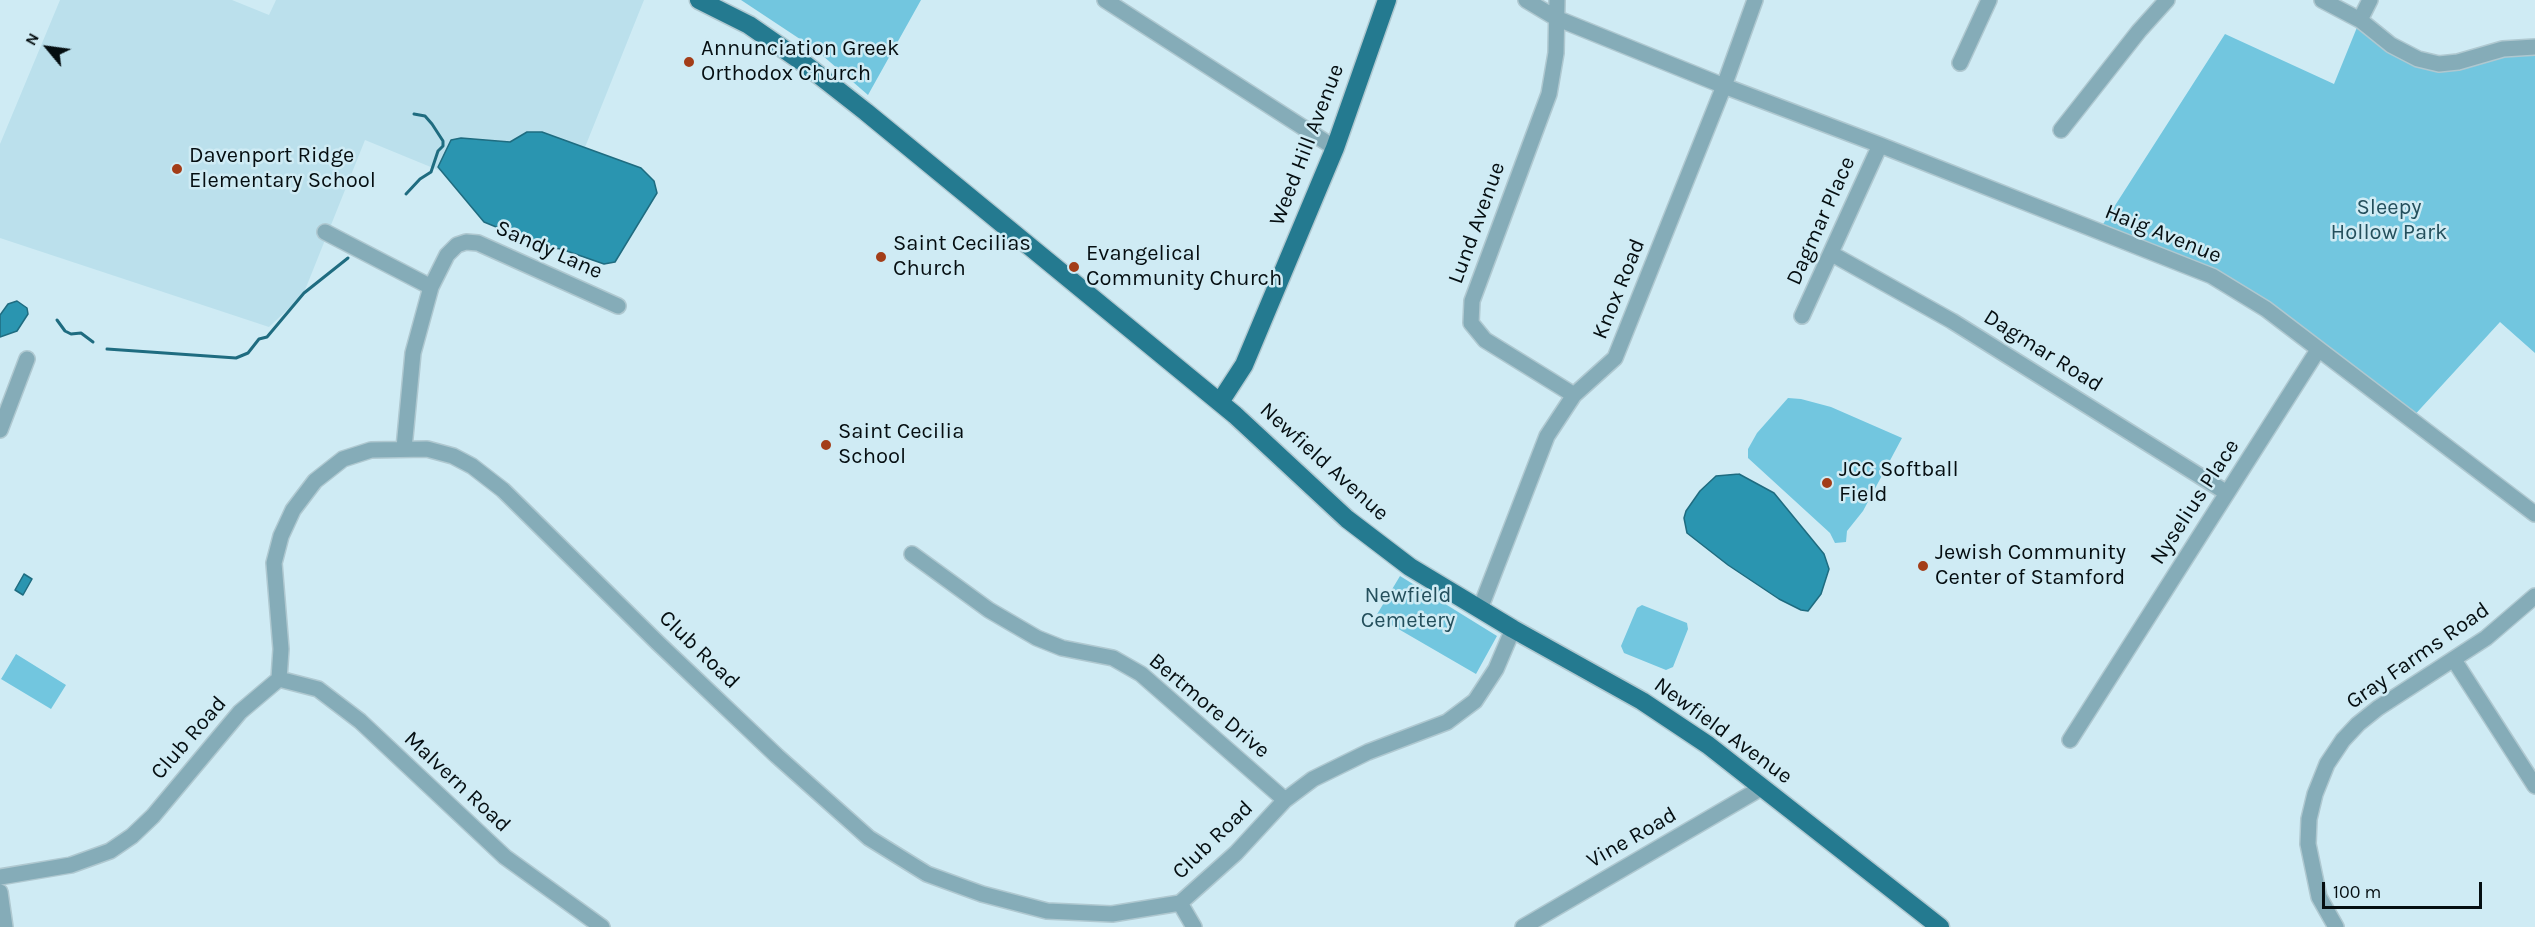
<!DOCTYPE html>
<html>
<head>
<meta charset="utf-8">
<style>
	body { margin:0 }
	#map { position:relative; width:2535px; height:927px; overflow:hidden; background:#cfebf4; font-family:Karla,sans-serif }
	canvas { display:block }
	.north { position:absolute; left:18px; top:18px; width:60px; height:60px; -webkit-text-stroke:4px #cfebf4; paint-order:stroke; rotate:299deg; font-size:16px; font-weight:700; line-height:24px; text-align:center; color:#050e11 }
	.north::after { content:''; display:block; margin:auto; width:21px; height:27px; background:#050e11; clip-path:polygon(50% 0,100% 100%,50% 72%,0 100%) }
	.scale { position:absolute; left:2322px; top:882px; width:160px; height:27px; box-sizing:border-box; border:3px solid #050e11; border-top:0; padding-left:8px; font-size:18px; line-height:21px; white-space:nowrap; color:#050e11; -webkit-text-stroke:4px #cfebf4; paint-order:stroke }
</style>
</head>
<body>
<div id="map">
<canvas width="2535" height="927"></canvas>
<div class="north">N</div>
<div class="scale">100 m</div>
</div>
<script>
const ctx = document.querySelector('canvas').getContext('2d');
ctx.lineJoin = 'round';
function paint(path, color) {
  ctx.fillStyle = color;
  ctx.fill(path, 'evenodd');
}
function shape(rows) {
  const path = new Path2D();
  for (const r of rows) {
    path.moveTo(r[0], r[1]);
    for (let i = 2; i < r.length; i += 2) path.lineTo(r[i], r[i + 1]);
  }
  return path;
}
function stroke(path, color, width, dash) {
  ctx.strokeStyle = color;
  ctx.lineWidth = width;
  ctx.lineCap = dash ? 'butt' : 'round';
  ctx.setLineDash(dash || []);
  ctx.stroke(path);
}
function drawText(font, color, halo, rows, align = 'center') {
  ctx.font = font + ' Karla,sans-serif';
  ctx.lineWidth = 5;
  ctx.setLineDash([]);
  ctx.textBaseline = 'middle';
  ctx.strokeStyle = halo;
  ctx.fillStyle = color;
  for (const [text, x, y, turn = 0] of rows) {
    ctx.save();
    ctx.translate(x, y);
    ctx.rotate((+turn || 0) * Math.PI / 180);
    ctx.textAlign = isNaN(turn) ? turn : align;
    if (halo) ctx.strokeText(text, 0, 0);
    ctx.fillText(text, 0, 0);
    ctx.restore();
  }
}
paint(shape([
	[60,0,232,0,269,15,276,0,644,0,545,247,484,222,494,193,365,140,303,295,269,327,0,238,0,144]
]), '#bbe0ec');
paint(shape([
	[741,0,921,0,868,95,815,49],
	[2360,20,2439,64,2535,48,2535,353,2500,322,2410,420,2266,309,2098,232,2225,34,2334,84],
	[1788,398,1801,399,1831,407,1902,438,1863,511,1847,531,1846,542,1835,543,1830,533,1748,458,1748,449,1757,433],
	[1400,576,1497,636,1476,674,1376,616],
	[1642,605,1687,623,1688,629,1673,667,1666,670,1624,653,1621,646,1637,608],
	[16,654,66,685,51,709,1,679]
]), '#72c6df');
const water = shape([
	[527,132,542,132,641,168,654,181,657,193,615,262,604,264,561,249,545,247,484,222,438,167,451,140,461,138,510,142,527,132],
	[17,301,27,308,28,314,17,331,0,337,0,315,8,304,17,301],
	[1739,474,1774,493,1824,554,1829,569,1821,594,1808,611,1801,610,1779,599,1728,565,1687,533,1684,518,1686,511,1700,491,1716,476,1739,474],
	[24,574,32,579,23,595,15,590,24,574]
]);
paint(water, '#2a95b0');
stroke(water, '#1f6c80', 1.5);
stroke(shape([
	[406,194,420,179,431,172,438,151,443,146,443,141,432,124,425,116,414,114],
	[57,320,65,331,71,334,81,333,93,342],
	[107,349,236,358,248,353,259,339,267,337,304,293,348,258]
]), '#1f6c80', 3);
const minor = shape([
	[1105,0,1335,148],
	[1526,0,1556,18,1724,86,1880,145,2212,276,2266,309,2535,514],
	[1557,0,1556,53,1549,94,1472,301,1471,323,1485,340,1574,395],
	[2322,0,2360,20,2391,45,2418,59,2439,64,2458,62,2503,49,2535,47],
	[2360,20,2370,0],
	[1960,63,1989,0],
	[2061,130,2139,31,2167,0],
	[325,232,431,287],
	[1832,254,1952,321,2227,493],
	[1802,316,1880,145],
	[0,430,27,359],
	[404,448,413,353,431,287,447,255,457,245,466,242,478,243,618,306],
	[912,554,989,610,1037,638,1062,648,1113,658,1141,674,1285,800],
	[1480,609,1547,436,1574,395,1615,358,1724,86,1755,0],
	[2454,660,2535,786],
	[279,679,318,689,360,721,505,857,602,927],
	[2070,740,2318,350],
	[0,877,71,865,110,851,132,836,153,816,240,712,279,679,281,649,274,563,281,536,293,510,315,481,343,459,371,450,427,449,453,456,472,466,503,490,658,643,777,756,869,838,927,874,982,894,1047,911,1112,914,1180,903,1236,853,1285,800,1313,779,1368,752,1447,722,1475,701,1496,669,1513,629],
	[0,892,5,927],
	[1180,903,1194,927],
	[1523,927,1763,787],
	[2336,927,2319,897,2308,844,2309,819,2315,794,2327,764,2343,740,2358,724,2378,708,2486,638,2535,596]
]);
const major = shape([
	[699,0,749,25,801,61,866,112,1235,415,1347,519,1410,567,1513,629,1642,701,1708,745,1940,927],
	[1220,402,1244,365,1335,148,1387,0]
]);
stroke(minor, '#afc8d0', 18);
stroke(major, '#afc8d0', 21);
stroke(minor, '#85acb8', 15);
stroke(major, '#247a90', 18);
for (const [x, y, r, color] of [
	[689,62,6,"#a33d18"],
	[177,169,6,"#a33d18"],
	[881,257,6,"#a33d18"],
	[1074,267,6,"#a33d18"],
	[826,445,6,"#a33d18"],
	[1827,483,6,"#a33d18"],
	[1923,566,6,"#a33d18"]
]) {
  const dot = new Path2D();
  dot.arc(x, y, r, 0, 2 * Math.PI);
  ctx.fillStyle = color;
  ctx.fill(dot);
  stroke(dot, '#cfebf4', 2);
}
drawText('22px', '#050e11', '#cfebf4', [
	["Annunciation Greek",701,49],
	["Orthodox Church",701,74],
	["Davenport Ridge",189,156],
	["Elementary School",189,181],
	["Saint Cecilias",893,244],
	["Church",893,269],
	["Evangelical",1086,254],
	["Community Church",1086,279],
	["Saint Cecilia",838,432],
	["School",838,457],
	["JCC Softball",1839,470],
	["Field",1839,495],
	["Jewish Community",1935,553],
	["Center of Stamford",1935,578]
], 'left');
drawText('22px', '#050e11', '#cfebf4', [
	["Weed Hill Avenue",1307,145,-69],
	["Dagmar Place",1821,221,-66],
	["Lund Avenue",1477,223,-70],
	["Haig Avenue",2163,234,22],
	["Sandy Lane",549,250,24],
	["Knox Road",1619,289,-68],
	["Dagmar Road",2043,351,32],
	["Newfield Avenue",1324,462,42],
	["Nyselius Place",2195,502,-57],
	["Club Road",699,650,44],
	["Gray Farms Road",2418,656,-35],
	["Bertmore Drive",1209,706,40],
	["Newfield Avenue",1723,731,36],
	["Club Road",189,738,-49],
	["Malvern Road",457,782,43],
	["Vine Road",1632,838,-30],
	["Club Road",1213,840,-44]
]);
drawText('22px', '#244f5c', '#cfebf4', [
	["Sleepy",2389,208],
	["Hollow Park",2389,233],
	["Newfield",1408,596],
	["Cemetery",1408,621]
]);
</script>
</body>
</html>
